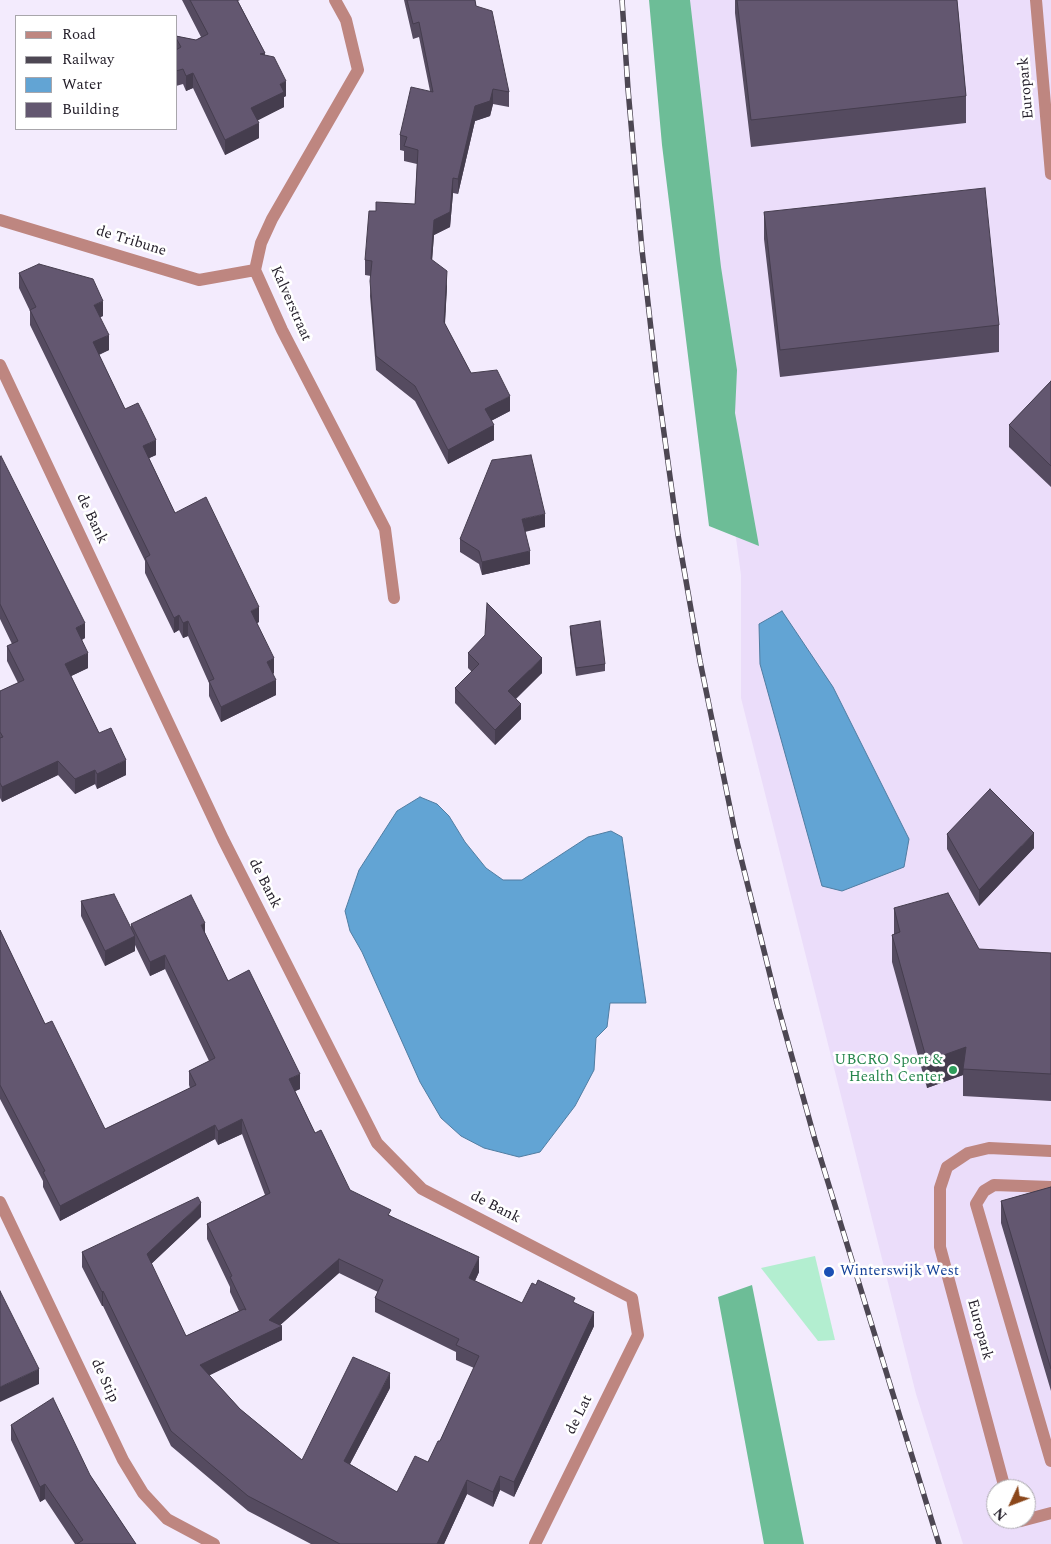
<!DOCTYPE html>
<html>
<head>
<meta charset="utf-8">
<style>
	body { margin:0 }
	#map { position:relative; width:1051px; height:1544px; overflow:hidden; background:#f3ebfd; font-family:Spectral,serif }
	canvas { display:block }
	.legend { position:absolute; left:15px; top:15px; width:162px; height:115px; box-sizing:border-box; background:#fff; border:1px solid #a8a6ab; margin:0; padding:6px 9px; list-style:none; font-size:15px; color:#26212c }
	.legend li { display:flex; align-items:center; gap:10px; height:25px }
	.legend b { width:25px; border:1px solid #a8a6ab }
	.north { position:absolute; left:986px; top:1479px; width:50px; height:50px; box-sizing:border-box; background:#fff; border:1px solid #a8a6ab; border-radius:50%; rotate:227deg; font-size:14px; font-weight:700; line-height:20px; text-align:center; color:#26212c }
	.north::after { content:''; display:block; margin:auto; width:18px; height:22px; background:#8b471b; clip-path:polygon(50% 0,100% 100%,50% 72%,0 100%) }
</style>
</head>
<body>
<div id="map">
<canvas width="1051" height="1544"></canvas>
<ul class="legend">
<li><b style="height:6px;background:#be8680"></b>Road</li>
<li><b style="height:6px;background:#4d4753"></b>Railway</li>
<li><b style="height:14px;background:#62a4d4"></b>Water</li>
<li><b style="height:14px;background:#635770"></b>Building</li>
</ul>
<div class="north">N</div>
</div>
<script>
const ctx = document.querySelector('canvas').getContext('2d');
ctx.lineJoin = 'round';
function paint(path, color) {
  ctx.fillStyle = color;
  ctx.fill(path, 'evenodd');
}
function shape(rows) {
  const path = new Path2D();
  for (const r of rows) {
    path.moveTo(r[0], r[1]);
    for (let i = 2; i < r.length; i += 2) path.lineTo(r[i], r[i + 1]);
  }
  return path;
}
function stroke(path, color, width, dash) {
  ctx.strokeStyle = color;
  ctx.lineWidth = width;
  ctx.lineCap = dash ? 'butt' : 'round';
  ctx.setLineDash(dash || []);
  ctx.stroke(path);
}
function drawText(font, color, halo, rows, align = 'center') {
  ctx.font = font + ' Spectral,serif';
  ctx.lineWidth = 5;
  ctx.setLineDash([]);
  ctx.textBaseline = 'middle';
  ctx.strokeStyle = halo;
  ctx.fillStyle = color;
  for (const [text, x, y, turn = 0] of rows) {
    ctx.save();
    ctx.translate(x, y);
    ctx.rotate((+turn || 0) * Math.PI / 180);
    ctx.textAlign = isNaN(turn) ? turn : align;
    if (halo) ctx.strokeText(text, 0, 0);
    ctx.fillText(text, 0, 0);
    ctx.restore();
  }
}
paint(shape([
	[672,0,1051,0,1051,1544,963,1544,916,1394,741,698,741,575,682,140],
	[996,1489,1026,1489,1026,1519,996,1519]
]), '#ebddfa');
paint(shape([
	[815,1256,835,1340,818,1341,761,1268]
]), '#b3eed0');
paint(shape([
	[649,0,690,0,721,267,737,370,735,413,759,546,709,526,662,145],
	[752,1285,804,1544,764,1544,718,1297]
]), '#6dbd97');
const water = shape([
	[782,611,833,687,909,839,904,867,842,891,822,886,760,664,759,624,782,611],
	[420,797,437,804,449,816,465,842,486,868,503,880,522,880,588,837,611,831,622,837,646,1003,610,1003,607,1027,596,1038,594,1070,575,1106,540,1152,519,1157,484,1148,461,1136,441,1118,420,1082,362,952,350,931,345,911,359,870,397,811,420,797]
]);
paint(water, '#62a4d4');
stroke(water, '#507da2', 1);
stroke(shape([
	[1051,1187,994,1185,984,1191,976,1204,1051,1461],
	[1005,1489,940,1247,940,1188,947,1167,968,1153,989,1148,1051,1151],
	[1020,1519,1021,1521,1051,1513]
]), '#be8680', 12);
stroke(shape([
	[335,0,346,20,358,70,272,219,261,243,255,270,282,330,385,529,394,598],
	[1036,0,1051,174],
	[0,220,199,280,255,270],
	[0,365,223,839,377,1143,422,1189,632,1298,638,1335,535,1544],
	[0,1202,123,1460,143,1493,167,1519,214,1544]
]), '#be8680', 12);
const rail = shape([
	[622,0,628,89,642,250,657,382,678,535,700,661,737,842,777,1003,815,1140,939,1544]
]);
stroke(rail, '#4d4753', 5.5);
stroke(rail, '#fff', 4, [11]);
paint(shape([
	[182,0,240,0,238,1,265,53,265,55,286,96,284,97,284,107,257,120,259,138,225,155,193,88,186,91,183,84,176,86,176,36,196,40,201,37],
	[404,0,475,0,476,6,509,92,509,107,493,104,490,116,475,121,458,194,453,193,450,227,434,235,432,260,447,286,445,324,471,373,510,411,491,421,494,440,448,464,415,401,376,370,370,296,371,276,365,275,365,260,376,211,415,204,417,164,404,161,404,151,400,150,400,135,430,91,419,37,413,39],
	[735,0,957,0,966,96,966,123,751,147,735,13],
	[764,212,999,325,999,352,780,377,764,239],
	[19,273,103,316,100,317,109,350,99,355,125,409,156,455,149,458,175,513,259,622,257,623,274,673,273,674,276,695,221,722,209,696,209,683,188,636,183,638,179,630,174,633,145,573,145,561,30,325,30,311,19,288],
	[1051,381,1051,487,1009,447,1009,425],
	[0,457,85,638,82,640,88,668,71,676,99,733,126,775,97,789,95,784,75,794,58,775,2,802,0,798,0,691,18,683,7,661,7,646,12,644,0,619],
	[545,527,525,532,530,564,482,575,479,564,460,552,460,539],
	[570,626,605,664,605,671,576,676,570,633],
	[468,653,542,673,516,699,521,719,495,745,455,703,455,688,472,672,468,668],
	[947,834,1034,848,979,906,947,849],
	[81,901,131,930,131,924,205,933,228,981,300,1089,295,1091,315,1133,350,1190,479,1272,475,1281,522,1303,575,1303,594,1326,514,1497,500,1490,493,1507,467,1494,444,1544,311,1544,248,1511,171,1446,103,1306,102,1306,82,1267,82,1252,201,1217,151,1264,186,1336,239,1311,230,1292,230,1287,207,1239,207,1224,265,1195,242,1134,218,1145,215,1139,60,1221,43,1187,43,1181,0,1099,0,930,45,1024,105,1129,190,1088,189,1085,189,1071,209,1061,165,969,150,976,135,945,135,951,105,966,81,916],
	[339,1273,378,1292,375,1298,375,1312,456,1352,456,1360,474,1368,440,1441,428,1462,397,1492,350,1464,390,1388,302,1460,240,1409,209,1375,282,1340,280,1325],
	[894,908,979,949,1051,953,1051,1101,963,1096,963,1075,927,1088,892,962,892,935,894,934],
	[1051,1187,1051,1391,1001,1223,1001,1201],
	[11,1425,90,1475,136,1544,75,1544,45,1499,40,1502,11,1440]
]), '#554b60');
paint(shape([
	[193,73,193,88,186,91,186,76],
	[286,81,286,96,284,97,284,107,251,124,251,108,280,84],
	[493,89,493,104,490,116,475,121,458,194,458,179,475,106],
	[259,123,259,138,225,155,225,140],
	[453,178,453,193,450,227,434,235,431,274,431,259,434,220],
	[447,271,447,286,444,337,444,322],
	[103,301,103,316,94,320,94,305],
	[109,335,109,350,93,357,93,342],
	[510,396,510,411,485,424,485,409],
	[494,425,494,440,448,464,448,450],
	[156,440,156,455,143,461,143,446],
	[545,514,545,527,522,532,522,519],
	[530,551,530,564,482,575,482,562],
	[259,607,259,622,251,626,251,611],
	[179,615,179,630,174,633,174,618],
	[188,621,188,636,183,638,183,623],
	[85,623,85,638,76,642,76,628],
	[88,653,88,668,65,679,65,664],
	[274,658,274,673,267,677,267,662],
	[542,658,542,673,508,706,508,691],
	[276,680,276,695,221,722,221,707],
	[521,704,521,719,495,745,495,730],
	[126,760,126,775,97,789,97,774],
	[58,761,58,775,2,802,2,787],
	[95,770,95,784,75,794,75,779],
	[1034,833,1034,848,979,906,979,890],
	[205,923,205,938,201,925],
	[135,936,135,951,105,966,105,951],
	[165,955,165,969,150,976,150,962],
	[966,1047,963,1075,927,1088,927,1061],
	[300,1074,300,1089,289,1094,289,1079],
	[242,1119,242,1134,218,1145,218,1131],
	[215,1125,215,1139,60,1221,60,1206],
	[201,1203,201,1217,147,1268,147,1254],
	[479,1257,479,1272,469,1293,469,1278],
	[339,1259,339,1273,277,1328,282,1326,282,1340,200,1380,200,1365,269,1320],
	[103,1291,103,1306,102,1306,102,1292],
	[594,1312,594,1326,514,1497,514,1482],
	[39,1369,39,1384,0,1402,0,1387],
	[390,1373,390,1388,344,1475,344,1461],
	[500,1476,500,1490,493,1507,493,1492],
	[467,1480,467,1494,444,1544,437,1544],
	[45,1484,45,1499,40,1502,40,1487]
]), '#453d4e');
const building = shape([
	[190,0,237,0,265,53,260,54,274,57,286,81,280,84,284,92,251,108,259,123,225,140,193,73,186,76,183,69,176,71,176,50,181,47,176,38,176,36,196,40,208,34,190,0],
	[407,0,475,0,476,6,492,11,509,92,493,89,490,101,475,106,458,179,453,178,450,212,434,220,431,259,447,271,444,322,471,373,497,370,510,396,485,409,494,425,448,450,415,386,376,356,370,281,372,261,365,260,369,211,376,211,376,202,415,204,418,150,404,146,407,137,400,135,411,87,433,92,419,22,413,24,407,0],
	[737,0,957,0,966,96,751,120,737,0],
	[985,188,999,325,780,350,764,212,985,188],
	[39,264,93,279,103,301,94,305,109,335,93,342,125,409,138,403,147,421,156,440,143,446,175,513,206,497,259,607,251,611,274,658,267,662,276,680,221,707,209,681,214,679,188,621,183,623,179,615,174,618,145,558,150,555,30,310,36,307,19,273,39,264],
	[1051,381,1051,466,1009,425,1051,381],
	[531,455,545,514,522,519,530,551,482,562,479,551,460,539,492,460,531,455],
	[1,456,85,623,76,628,88,653,65,664,99,733,111,728,126,760,97,774,95,770,75,779,58,761,2,787,0,783,0,738,3,737,0,732,0,691,24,680,7,646,18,641,0,604,0,457,1,456],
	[487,603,542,658,508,691,521,704,495,730,455,688,479,664,468,653,485,635,487,603],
	[600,621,605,664,576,668,570,626,600,621],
	[990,789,1034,833,979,890,947,834,990,789],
	[948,893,979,949,1051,953,1051,1074,963,1069,966,1047,927,1061,892,935,900,932,894,908,948,893],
	[114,894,135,936,105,951,81,901,114,894],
	[191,895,205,923,201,925,228,981,249,970,300,1074,289,1079,315,1133,321,1130,350,1190,391,1210,388,1215,479,1257,469,1278,522,1303,532,1283,536,1285,538,1280,575,1298,573,1302,594,1312,514,1482,500,1476,493,1492,467,1480,437,1544,340,1544,248,1496,171,1431,103,1291,102,1292,82,1252,198,1197,201,1203,147,1254,186,1336,244,1309,246,1310,230,1277,232,1276,207,1224,270,1193,242,1119,218,1131,215,1125,60,1206,43,1172,45,1171,0,1085,0,930,45,1024,52,1021,105,1129,196,1085,189,1071,215,1058,165,955,150,962,131,924,191,895],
	[339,1259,383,1280,375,1298,459,1339,456,1345,479,1356,440,1441,438,1441,428,1462,415,1456,397,1492,344,1461,390,1373,353,1357,302,1460,240,1409,200,1365,282,1326,269,1320,339,1259],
	[1051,1187,1051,1369,1001,1201,1051,1187],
	[0,1291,39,1369,0,1387,0,1291],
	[53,1398,90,1475,136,1544,77,1544,83,1540,45,1484,40,1487,11,1425,53,1398]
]);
paint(building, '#635770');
stroke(building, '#453d4e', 1);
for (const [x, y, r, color] of [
	[953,1070,5,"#2e9e5b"],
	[829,1272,6,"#1a4fb4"]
]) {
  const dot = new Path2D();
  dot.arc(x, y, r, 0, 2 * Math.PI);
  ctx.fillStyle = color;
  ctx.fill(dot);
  stroke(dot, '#fff', 2);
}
drawText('15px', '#26212c', '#fff', [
	["Europark",1027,88,-95],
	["de Tribune",131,242,17],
	["Kalverstraat",290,304,66],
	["de Bank",91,519,65],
	["de Bank",264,884,63],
	["de Bank",495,1208,27],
	["Europark",979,1330,75],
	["de Stip",104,1381,65],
	["de Lat",580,1415,-64]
]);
drawText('15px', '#27864d', '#fff', [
	["UBCRO Sport &",943,1061],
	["Health Center",943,1078]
], 'right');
drawText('15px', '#164399', '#fff', [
	["Winterswijk West",840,1272]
], 'left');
</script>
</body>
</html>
